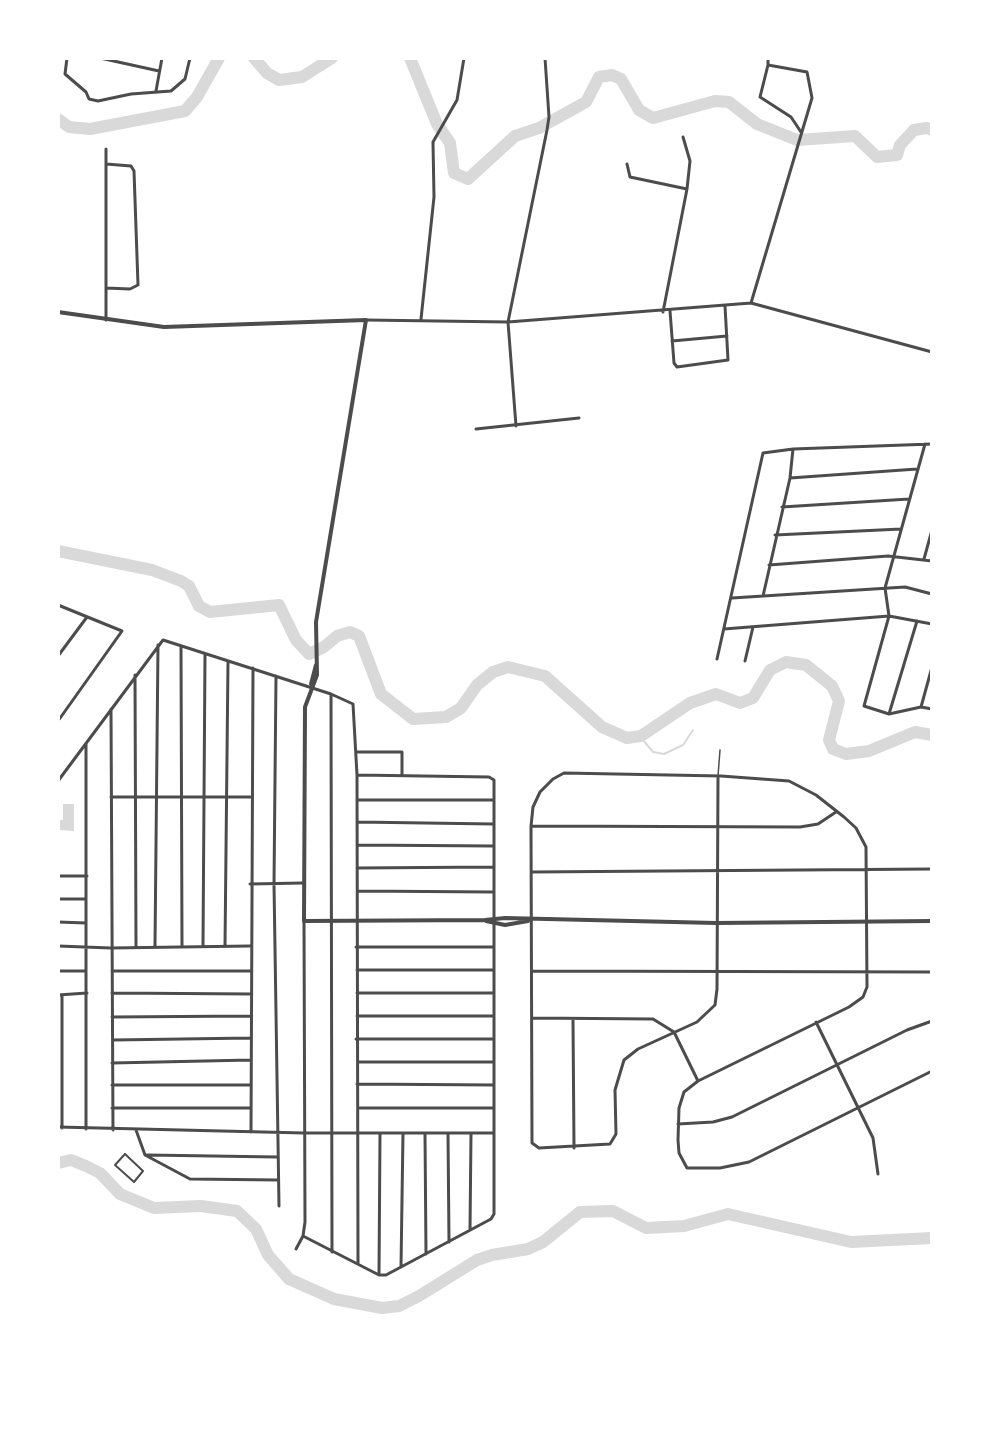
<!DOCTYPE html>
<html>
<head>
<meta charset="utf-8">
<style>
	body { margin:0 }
	#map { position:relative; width:990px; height:1444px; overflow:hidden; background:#fff; font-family:"PT Serif",serif }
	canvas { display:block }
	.frame { position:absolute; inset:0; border:60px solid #fff; pointer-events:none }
</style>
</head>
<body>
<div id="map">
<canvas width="990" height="1444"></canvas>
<div class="frame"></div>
</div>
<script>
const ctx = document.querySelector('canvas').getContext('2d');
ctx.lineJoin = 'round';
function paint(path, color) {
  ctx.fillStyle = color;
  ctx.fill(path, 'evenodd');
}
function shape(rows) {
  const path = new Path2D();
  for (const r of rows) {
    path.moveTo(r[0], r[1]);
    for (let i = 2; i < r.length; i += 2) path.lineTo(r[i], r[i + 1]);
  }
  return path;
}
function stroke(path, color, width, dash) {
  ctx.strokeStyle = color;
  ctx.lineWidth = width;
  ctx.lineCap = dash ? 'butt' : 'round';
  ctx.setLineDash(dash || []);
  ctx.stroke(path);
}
paint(shape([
	[63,804,74,804,74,831,59,830,59,820,63,820]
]), '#d9d9d9');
stroke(shape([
	[635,737,643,740,653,752,664,754,683,745,693,730]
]), '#d9d9d9', 2);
stroke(shape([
	[254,58,267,73,279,80,302,77,332,58],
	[410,58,437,124,450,143,454,173,468,179,515,136,539,128,586,102,599,77,612,75,621,79,639,110,653,118,715,101,729,102,757,124,797,140,855,136,877,157,897,155,900,145,914,130,927,128,932,130],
	[58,119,69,127,90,129,185,111,197,97,219,58],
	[58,551,152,570,181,581,189,586,199,606,210,612,279,605,296,640,309,654,324,647,337,636,350,632,359,636,381,694,413,719,446,717,461,708,477,685,493,672,508,667,545,676,602,727,627,738,641,736,690,703,716,694,740,703,753,698,770,670,786,662,806,665,832,686,839,701,829,740,833,749,846,754,869,751,915,732,932,735],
	[58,1163,71,1160,86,1166,100,1173,120,1194,154,1208,201,1206,237,1211,256,1229,268,1255,289,1279,334,1299,382,1308,399,1306,419,1296,477,1260,492,1255,528,1249,543,1242,580,1212,613,1211,646,1228,684,1226,728,1214,851,1242,932,1238]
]), '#d9d9d9', 12);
stroke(shape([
	[718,776,720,750]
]), '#4c4c4c', 1.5);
stroke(shape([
	[125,1154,143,1171,134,1182,115,1165,125,1154]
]), '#4c4c4c', 2);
stroke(shape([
	[67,58,65,74,86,92,89,99,98,101,131,94,171,91,185,79,190,58],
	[100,58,159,71],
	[768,65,760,97,791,117,801,132],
	[156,91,162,58],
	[106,149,106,320],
	[106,164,131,166,134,171,138,285,130,289,106,288],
	[627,164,630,177,687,189],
	[751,303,812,98,807,72,768,65,768,58],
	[670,311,674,363,677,367,728,360,725,306],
	[663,312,687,189,690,161,683,137],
	[421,319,434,197,433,142,457,100,464,58],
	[366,320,508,322,751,303,932,352],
	[672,341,727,336],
	[516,426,508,322,547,130,549,117,545,58],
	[476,429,579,418],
	[925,444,885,588,889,616,864,706,889,714,921,707,932,709],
	[790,478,917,469],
	[782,507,909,499],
	[775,535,901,529],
	[924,559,932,530],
	[769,565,888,556,932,561],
	[763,596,790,478,793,449],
	[732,598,905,587,932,594],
	[58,605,122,631,58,721],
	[724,629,889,616,932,624],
	[181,646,182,946],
	[58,656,87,617],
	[717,659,763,453,793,449,932,444],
	[745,661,753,627],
	[135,675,136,946],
	[276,676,274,884,279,1206],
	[331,694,332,1252],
	[921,707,932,667],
	[111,709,113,1130],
	[889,714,917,621],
	[86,744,86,1129],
	[356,752,402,752,402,775],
	[718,776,717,989,715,1005,697,1022,638,1049,624,1060,615,1090,616,1134,610,1144,539,1148,532,1143,531,826,533,807,540,792,553,779,564,773,721,776,789,781,816,795,844,817,856,828,866,847,867,987,863,997,849,1007,698,1081,684,1092,679,1108,678,1140,679,1153,687,1168,720,1168,749,1162,932,1071],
	[58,781,163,640,331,694,353,704,357,775,358,1264],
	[111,797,250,797],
	[357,800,493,800],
	[357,822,493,824],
	[531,826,800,827,818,824,836,812],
	[357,845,493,846],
	[357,868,493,867],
	[532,872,932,869],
	[58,876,87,876],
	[250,884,303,883],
	[358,891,493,892],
	[58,899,85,899],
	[58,922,86,923],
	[203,945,205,654],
	[58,946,111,948,250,946],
	[155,946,158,645],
	[225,946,228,661],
	[356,947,494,947],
	[357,970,493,970],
	[58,971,85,971],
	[112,971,251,971],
	[532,971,932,972],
	[112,993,251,994],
	[357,993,493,993],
	[58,995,87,993],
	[357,1016,494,1016],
	[112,1017,251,1016],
	[532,1018,653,1019,674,1032,698,1081],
	[573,1020,574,1148],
	[816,1022,873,1138,878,1174],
	[356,1039,494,1039],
	[113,1040,251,1038],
	[358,1062,494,1062],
	[112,1063,251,1060],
	[357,1084,494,1085],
	[112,1085,251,1085],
	[112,1108,251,1108],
	[358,1108,494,1108],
	[678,1124,713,1122,732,1117,907,1030,932,1021],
	[58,1127,304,1133,494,1133],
	[62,1128,62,995],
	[136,1130,145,1155,190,1179,278,1180],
	[251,1132,253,668],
	[425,1133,426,1254],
	[448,1133,449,1242],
	[147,1155,277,1157],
	[470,1230,471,1133],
	[303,1236,379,1275,386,1275,491,1219,494,1214,494,780,489,777,357,775],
	[296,1249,303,1236,305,1222,304,921],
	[401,1267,403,1133],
	[379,1275,380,1133]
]), '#4c4c4c', 3);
stroke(shape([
	[58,312,164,327,366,320,316,622,317,675,305,707,304,921,485,920,505,918,716,923,932,921],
	[311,684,316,665],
	[486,921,505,925,528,921]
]), '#4c4c4c', 4);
</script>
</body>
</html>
